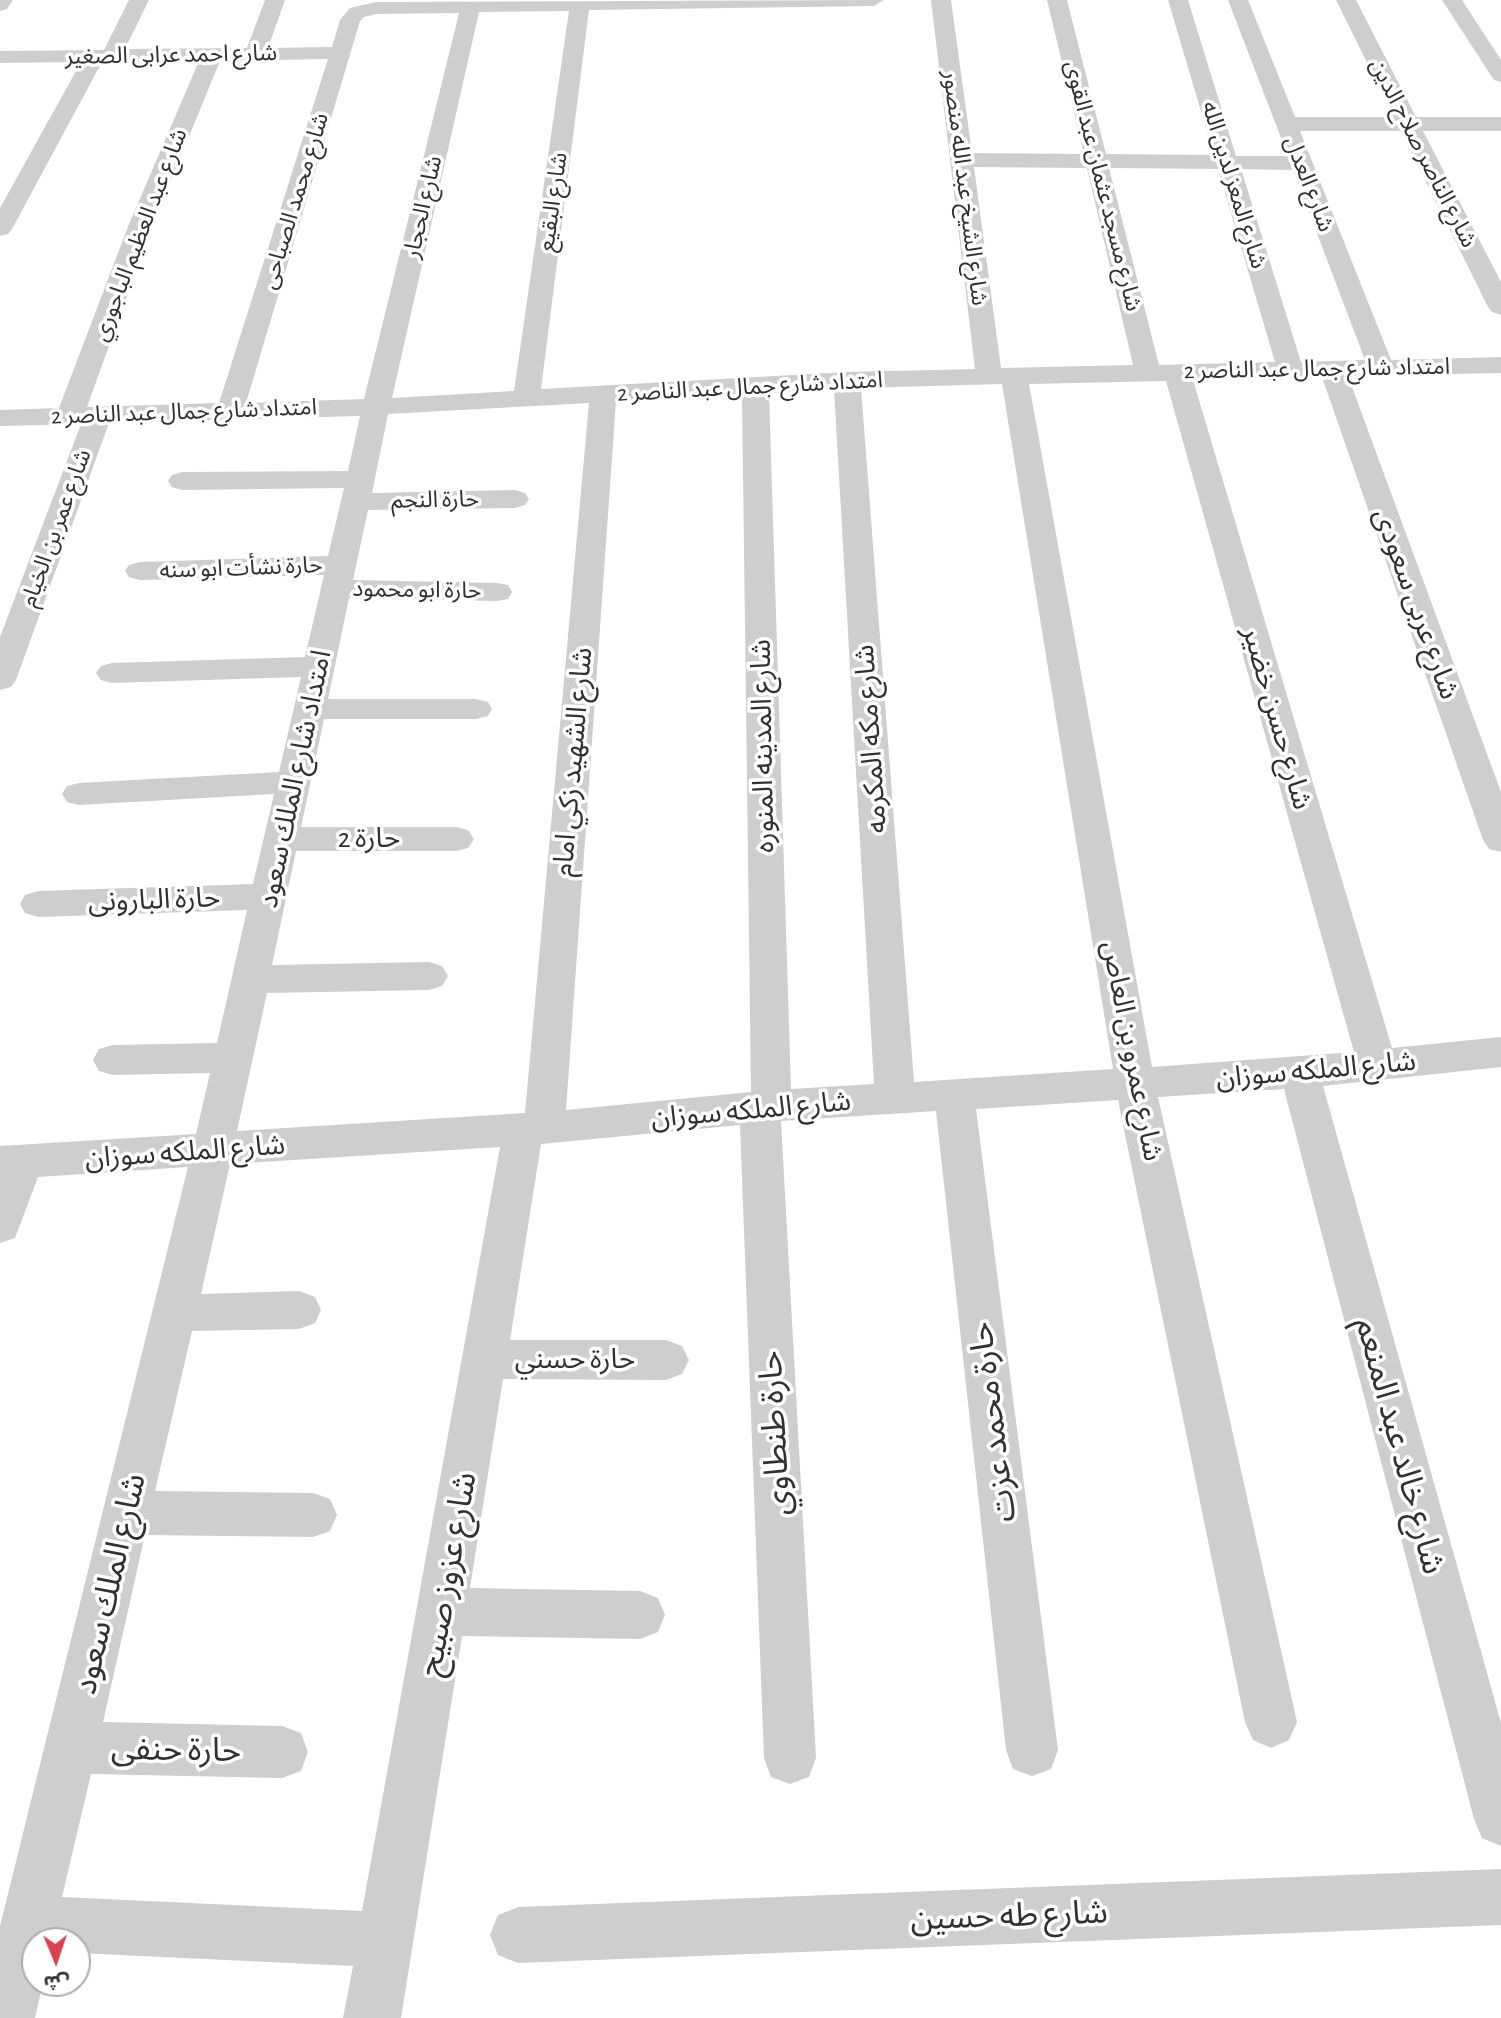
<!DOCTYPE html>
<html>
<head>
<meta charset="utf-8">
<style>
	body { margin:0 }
	#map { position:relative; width:1501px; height:2018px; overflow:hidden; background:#fff; font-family:"Alegreya Sans","Noto Sans Arabic",sans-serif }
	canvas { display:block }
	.north { position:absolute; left:21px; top:1927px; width:70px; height:70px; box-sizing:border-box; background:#fff; border:2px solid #adadad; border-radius:50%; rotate:178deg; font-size:19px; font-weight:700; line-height:28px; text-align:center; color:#313131 }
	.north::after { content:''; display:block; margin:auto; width:24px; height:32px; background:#d94251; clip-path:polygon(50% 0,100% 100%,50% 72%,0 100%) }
</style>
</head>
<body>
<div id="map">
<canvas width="1501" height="2018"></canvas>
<div class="north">ش</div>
</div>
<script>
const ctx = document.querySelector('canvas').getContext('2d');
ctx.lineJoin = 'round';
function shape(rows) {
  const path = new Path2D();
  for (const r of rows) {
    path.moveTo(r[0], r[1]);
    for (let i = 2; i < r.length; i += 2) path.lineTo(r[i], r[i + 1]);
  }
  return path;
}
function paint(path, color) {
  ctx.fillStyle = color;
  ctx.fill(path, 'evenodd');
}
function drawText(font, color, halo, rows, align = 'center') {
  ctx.font = font + ' "Alegreya Sans","Noto Sans Arabic",sans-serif';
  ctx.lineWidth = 7;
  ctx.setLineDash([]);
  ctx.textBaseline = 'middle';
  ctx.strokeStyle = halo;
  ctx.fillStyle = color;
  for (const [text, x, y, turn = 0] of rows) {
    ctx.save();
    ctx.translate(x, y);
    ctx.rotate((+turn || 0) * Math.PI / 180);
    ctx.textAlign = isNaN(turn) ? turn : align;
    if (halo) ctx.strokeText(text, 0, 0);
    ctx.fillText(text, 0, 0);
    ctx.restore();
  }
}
paint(shape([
	[0,0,13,0,7,9,0,11,0,0],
	[129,0,149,0,125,49,247,48,265,0,285,0,268,48,332,47,340,20,350,8,376,2,884,0,874,6,589,10,541,389,847,372,975,369,931,0,951,0,972,153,1084,154,1047,0,1067,0,1106,154,1214,155,1168,0,1188,0,1236,156,1288,156,1228,0,1248,0,1295,117,1394,117,1336,0,1356,0,1416,117,1501,117,1501,131,1423,131,1501,282,1501,315,1492,312,1488,307,1401,131,1300,131,1391,360,1501,357,1501,373,1348,376,1501,792,1501,852,1489,849,1483,840,1322,377,1193,380,1392,1048,1501,1037,1501,1067,1323,1086,1501,1723,1501,1846,1482,1838,1474,1819,1284,1089,1158,1097,1297,1722,1289,1740,1271,1748,1253,1740,1245,1722,1118,1100,976,1109,1058,1750,1051,1769,1032,1776,1013,1769,1006,1750,936,1111,781,1121,816,1758,809,1777,790,1784,771,1777,764,1758,740,1125,541,1144,510,1340,666,1340,682,1346,689,1360,682,1374,666,1380,503,1379,470,1588,640,1591,658,1598,665,1615,658,1632,640,1639,462,1636,401,2018,343,2018,353,1966,77,1953,77,1941,35,1941,35,1983,43,1983,35,2018,0,2018,0,1926,188,1167,38,1177,15,1238,0,1243,0,1146,196,1134,210,1073,113,1075,99,1071,93,1060,99,1049,113,1045,217,1043,247,910,38,917,25,913,20,904,25,895,38,891,253,884,274,794,79,805,67,802,62,794,67,786,79,783,279,772,301,677,112,683,101,680,96,673,101,666,112,663,305,657,324,575,140,580,129,577,125,571,129,565,140,562,328,556,344,488,182,490,172,487,168,481,172,475,182,472,348,471,360,416,109,423,16,680,11,687,0,690,0,637,81,424,0,426,0,410,59,408,129,224,199,61,102,62,12,229,8,234,0,236,0,208,81,62,0,63,0,51,104,50,129,0],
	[569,11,514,391,392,398,479,12,569,11],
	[459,13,364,399,246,403,360,21,364,17,376,14,459,13],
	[328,59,219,403,87,407,153,224,220,61,328,59],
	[974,167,1087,168,1133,365,1001,368,974,167],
	[1109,168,1218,169,1275,362,1159,365,1109,168],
	[1241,169,1293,170,1365,360,1301,362,1241,169],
	[1166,381,1354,1052,1152,1067,1029,384,1166,381],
	[1002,384,1113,1069,914,1082,861,388,1002,384],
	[834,389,874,1084,791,1089,769,393,834,389],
	[742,394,751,1092,566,1110,616,401,742,394],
	[589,403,525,1113,237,1131,267,993,429,990,442,986,448,976,442,966,429,962,272,965,296,851,456,851,468,848,474,839,468,830,456,827,301,827,324,719,476,719,488,716,492,709,488,702,476,699,328,699,349,598,497,601,508,599,512,592,508,585,497,583,353,580,368,510,515,508,525,505,529,499,525,493,515,490,372,493,388,414,589,403],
	[500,1147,362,1911,62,1897,91,1774,282,1778,301,1771,308,1752,301,1733,282,1726,103,1722,145,1535,313,1537,330,1531,337,1515,330,1499,313,1493,155,1491,192,1331,299,1329,315,1323,321,1310,315,1297,299,1291,201,1294,230,1164,500,1147],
	[1442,0,1462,0,1501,60,1501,82,1494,80,1442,0],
	[1501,1869,1501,1925,518,1963,498,1955,490,1935,498,1915,518,1907,1501,1869]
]), '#cecece');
drawText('23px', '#313131', '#fff', [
	["شارع احمد عرابى الصغير",171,55,-1],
	["شارع الناصر صلاح الدين",1423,153,63],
	["شارع العدل",1309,184,69],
	["شارع المعز لدين الله",1234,185,73],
	["شارع مسجد عثمان عبد القوى",1103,186,76],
	["شارع الشيخ عبد الله منصور",965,188,83],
	["شارع محمد الصباحى",295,201,-73],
	["شارع البقيع",553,202,-82],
	["شارع الحجار",423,207,-77],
	["شارع عبد العظيم الباجوري",140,235,-69],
	["امتداد شارع جمال عبد الناصر 2",1317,369,-1],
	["امتداد شارع جمال عبد الناصر 2",750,387,-3],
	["امتداد شارع جمال عبد الناصر 2",184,412,-2],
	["حارة النجم",435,500,-1],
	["شارع عمر بن الخيام",56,528,-70],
	["حارة نشأت ابو سنه",241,568,-2],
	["حارة ابو محمود",417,590,1]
]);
drawText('28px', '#313131', '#fff', [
	["شارع عربى سعودى",1416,604,70],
	["شارع حسن خضير",1277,718,74],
	["شارع مكه المكرمه",871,739,-94],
	["شارع المدينه المنوره",763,746,-91],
	["شارع الشهيد زكي امام",573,762,-85],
	["امتداد شارع الملك سعود",295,779,-78],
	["حارة 2",369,839],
	["حارة البارونى",154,900,-2],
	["شارع عمرو بن العاص",1132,1051,79],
	["شارع الملكه سوزان",1316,1070,-5],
	["شارع الملكه سوزان",751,1110,-5],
	["شارع الملكه سوزان",185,1152,-4],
	["حارة حسني",575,1360]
]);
drawText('33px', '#313131', '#fff', [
	["حارة محمد عزت",993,1422,-97],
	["حارة طنطاوي",775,1433,-93],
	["شارع خالد عبد المنعم",1400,1446,75],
	["شارع عزوز صبيح",448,1574,-80],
	["شارع الملك سعود",110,1584,-77],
	["حارة حنفى",176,1750,1],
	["شارع طه حسين",1009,1916,-2]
]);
</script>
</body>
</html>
